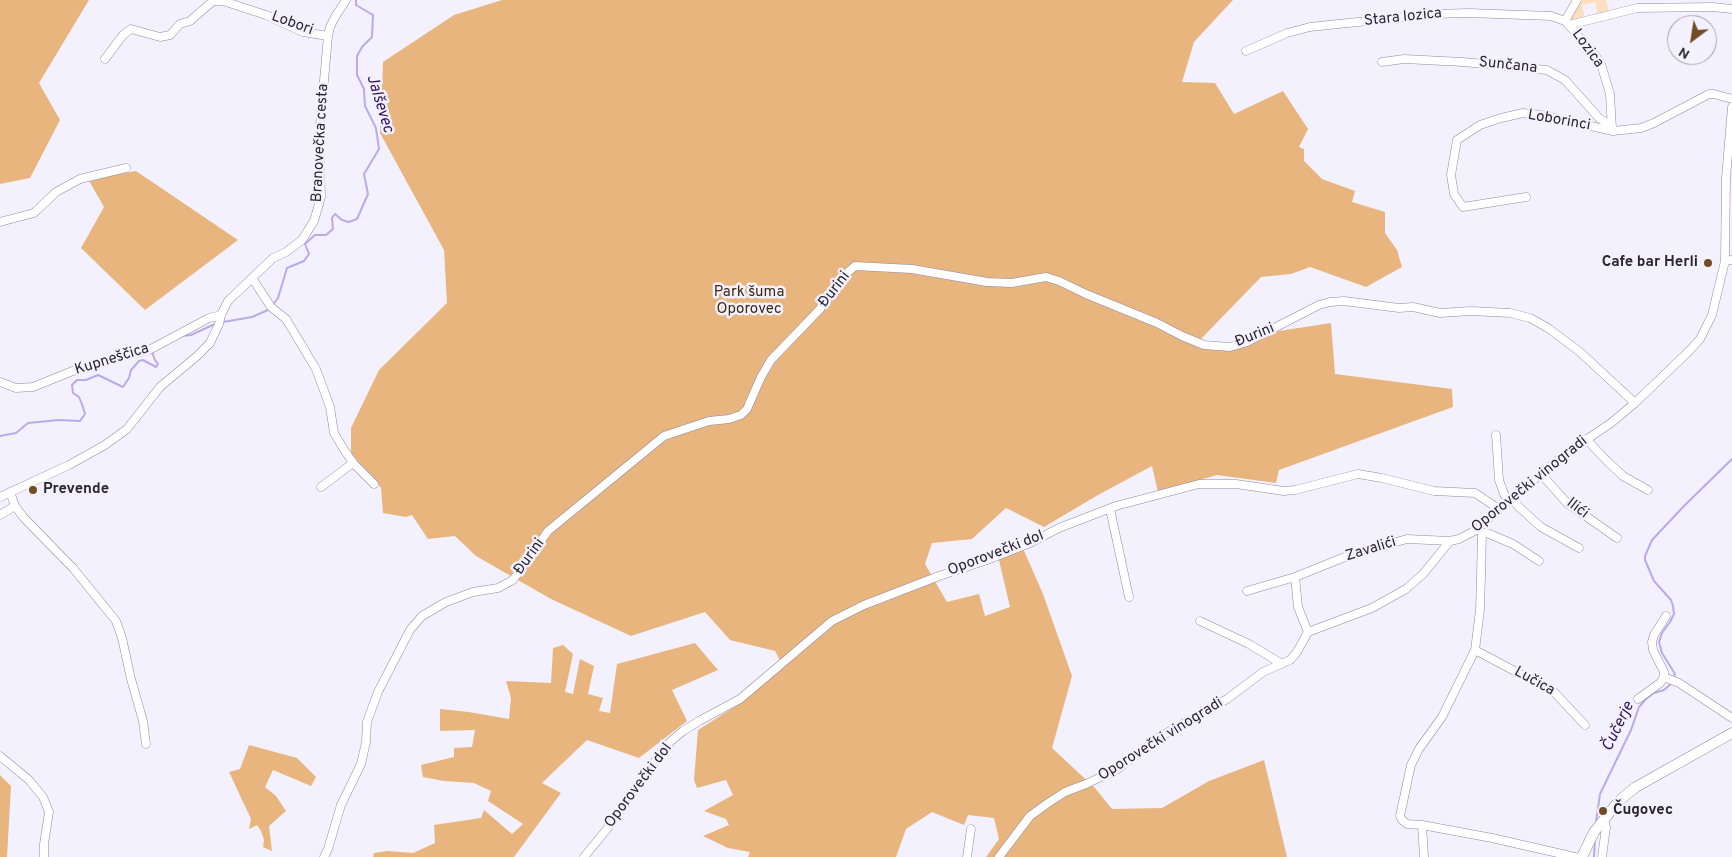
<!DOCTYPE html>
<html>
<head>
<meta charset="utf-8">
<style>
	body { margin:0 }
	#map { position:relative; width:1732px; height:857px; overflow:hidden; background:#f4f1fe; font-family:Overpass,sans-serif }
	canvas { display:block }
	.north { position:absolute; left:1667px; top:15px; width:50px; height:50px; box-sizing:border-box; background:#f4f1fe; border:1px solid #a3a0ac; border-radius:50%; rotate:211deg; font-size:14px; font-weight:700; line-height:20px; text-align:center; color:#292632 }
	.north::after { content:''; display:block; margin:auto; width:18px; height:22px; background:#714d27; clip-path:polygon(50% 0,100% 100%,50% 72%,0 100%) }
</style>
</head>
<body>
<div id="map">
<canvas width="1732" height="857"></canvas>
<div class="north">N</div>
</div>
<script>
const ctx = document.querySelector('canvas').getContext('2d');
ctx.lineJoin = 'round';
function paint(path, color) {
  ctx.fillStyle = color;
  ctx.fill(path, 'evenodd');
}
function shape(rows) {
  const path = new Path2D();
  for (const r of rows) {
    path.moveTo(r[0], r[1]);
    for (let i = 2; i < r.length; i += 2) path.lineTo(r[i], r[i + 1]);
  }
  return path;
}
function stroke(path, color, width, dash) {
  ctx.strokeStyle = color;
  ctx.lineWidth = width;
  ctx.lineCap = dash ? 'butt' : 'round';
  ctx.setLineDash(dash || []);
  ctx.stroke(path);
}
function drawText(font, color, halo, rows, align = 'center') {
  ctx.font = font + ' Overpass,sans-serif';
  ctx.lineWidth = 5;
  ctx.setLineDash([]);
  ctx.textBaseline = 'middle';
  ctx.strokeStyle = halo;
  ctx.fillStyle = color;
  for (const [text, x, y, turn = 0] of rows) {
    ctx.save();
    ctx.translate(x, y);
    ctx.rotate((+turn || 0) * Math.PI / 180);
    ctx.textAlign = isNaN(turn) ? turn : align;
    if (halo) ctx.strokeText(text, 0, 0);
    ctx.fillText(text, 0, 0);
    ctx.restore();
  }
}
paint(shape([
	[1580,0,1606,0,1609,13,1598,15,1595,2,1582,5,1585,19,1572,21,1571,18]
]), '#fddebf');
paint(shape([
	[0,0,89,0,39,83,60,120,30,178,0,184],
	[502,0,1233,0,1194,42,1182,82,1215,83,1234,114,1283,91,1308,129,1299,147,1304,149,1304,161,1322,179,1355,191,1352,202,1385,212,1385,233,1397,250,1402,267,1366,287,1310,267,1291,274,1261,277,1199,341,1226,344,1266,333,1331,323,1335,374,1452,389,1453,407,1279,470,1276,483,1217,475,1158,492,1152,466,1098,495,1044,527,1006,508,972,539,932,543,925,564,947,602,979,594,985,616,1010,607,998,556,1022,546,1043,594,1072,676,1052,748,1095,788,1112,809,1162,808,1209,781,1264,760,1287,857,986,857,999,839,994,818,968,815,964,825,932,812,906,829,896,857,748,857,750,852,728,848,703,836,729,825,726,819,704,811,733,795,726,780,697,788,694,780,698,730,739,704,783,666,775,651,730,640,705,612,631,636,551,599,476,556,455,536,428,539,412,515,406,517,383,513,381,488,351,453,351,428,379,370,447,303,444,250,380,133,383,62,454,15],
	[136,171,238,240,145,310,81,248,104,207,88,179],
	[695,643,718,670,672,690,687,721,639,758,587,740,542,783,561,793,514,857,373,857,374,853,388,851,413,853,435,843,434,825,481,818,484,810,512,834,523,824,488,801,491,791,474,783,444,781,423,777,421,765,454,757,454,748,472,747,475,730,440,731,440,709,469,712,509,719,511,698,506,681,551,683,553,648,563,645,573,654,565,692,573,694,580,659,594,666,588,694,603,698,599,711,610,713,617,664],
	[249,745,297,758,316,777,311,786,273,770,265,787,276,796,286,811,269,826,272,851,263,847,264,840,261,831,257,825,249,829,251,819,229,772,240,769],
	[0,775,11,786,7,857,0,857]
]), '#e8b57f');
stroke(shape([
	[272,306,278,298,287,268,304,261,309,254,305,244,315,235,326,235,333,229,332,218,335,214,342,220,349,222,357,219,368,194,364,174,379,149,376,128,365,106,364,89,357,75,357,56,362,47,372,37,373,15,356,5,356,0],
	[223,322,252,317,268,310],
	[182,336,191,335,215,324],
	[0,436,16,433,28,423,59,420,80,421,85,414,83,407,79,397,73,393,72,385,77,380,86,380,98,375,123,387,129,378,131,370,139,361,143,360,156,367,158,364,155,360,152,352,153,351],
	[1673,679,1675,674,1662,653,1659,642,1662,633,1670,622,1674,614,1673,606,1671,600,1654,581,1645,560,1645,556,1652,540,1684,506,1732,459],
	[1596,822,1600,794,1631,730,1639,707,1646,699,1654,693,1664,690,1672,683],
	[1594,857,1595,839]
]), '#bbaaea', 2);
const street = shape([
	[1577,0,1565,21,1592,51,1601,64,1610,94,1612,129],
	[1569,25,1637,8,1713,7,1732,9],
	[1246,51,1287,33,1310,27,1434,14,1469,13,1551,16,1565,21],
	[105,59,123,35,131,29,160,37,170,35,180,24,190,21,213,1,223,1,266,15,303,32,328,36],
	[1382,62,1404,59,1463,62,1547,70,1565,80,1599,118,1612,126],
	[1526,197,1463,207,1454,194,1451,175,1457,140,1480,125,1501,118,1523,113,1541,115,1613,131,1641,128,1654,123,1709,94,1714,94,1732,99],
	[0,222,34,213,56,192,80,179,126,168],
	[1725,261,1726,178,1732,107],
	[252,278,271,307,286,319,316,369,330,407,334,433,343,448,353,463,374,484],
	[0,382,16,388,33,387,85,366,149,350,209,318,221,315],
	[1496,435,1499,480,1504,494,1509,502],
	[1586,439,1606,460,1623,476,1648,490],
	[1542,475,1567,503,1617,538],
	[321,487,353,463],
	[0,497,69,465,105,445,127,429,160,387,197,356,210,343,219,324,221,315,228,301,273,258,286,252,302,240,314,221,321,197,319,136,328,36,330,27,335,17,346,0],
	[1512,499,1520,508,1541,527,1579,548],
	[15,506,24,518,73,568,116,621,122,638,131,679,143,721,146,744],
	[1110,509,1129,597],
	[0,515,15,506,10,492],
	[1482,533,1487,533,1513,544,1539,561],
	[1247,591,1295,577],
	[1666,616,1654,635,1652,642,1653,650,1664,672,1664,677,1679,683,1732,718],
	[1200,621,1249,644,1282,664],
	[1308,632,1298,607,1295,577,1350,555,1407,539,1450,541,1459,539,1478,529,1499,509,1565,454,1611,423,1635,403,1690,350,1700,339,1712,315,1725,261,1732,260],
	[1475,650,1554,692,1585,725],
	[1638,699,1660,683,1664,677],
	[0,756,29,780,43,797,49,812,44,844,44,857],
	[1422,825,1492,838,1575,857],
	[324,857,328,849,341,805,361,764,366,742,367,722,378,692,410,630,422,616,446,602,473,592,498,588,513,580,548,531,664,436,709,421,729,419,741,415,747,409,761,377,771,360,820,309,834,287,848,272,855,266,912,269,987,282,1012,283,1046,277,1059,281,1086,294,1157,323,1182,336,1204,345,1230,347,1247,342,1319,305,1330,302,1344,301,1399,308,1413,307,1440,313,1471,311,1510,313,1530,318,1548,328,1580,352,1635,403],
	[584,857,607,829,660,754,671,741,683,731,699,721,740,699,832,621,864,605,939,576,987,560,1030,543,1059,528,1116,506,1199,484,1236,484,1284,491,1295,490,1358,474,1382,478,1434,491,1475,493,1499,509],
	[967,857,971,829],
	[999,857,1030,816,1048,803,1065,792,1086,784,1118,769,1158,738,1227,699,1263,672,1290,660,1297,652,1308,632,1372,608,1406,589,1423,574,1450,541],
	[1424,857,1422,825,1407,824,1402,820,1400,816,1411,765,1419,749,1442,717,1475,650,1480,610,1481,576,1482,533,1478,529],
	[1602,857,1606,827,1604,819]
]);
const secondary = shape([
	[1582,857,1594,832,1618,802,1627,794,1636,787,1732,733]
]);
stroke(street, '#8f89a5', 9);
stroke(secondary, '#8f89a5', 11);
stroke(street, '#fff', 8);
stroke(secondary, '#fff', 10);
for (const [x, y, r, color] of [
	[1708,263,5,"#714d27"],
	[33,490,5,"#714d27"],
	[1603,811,5,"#714d27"]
]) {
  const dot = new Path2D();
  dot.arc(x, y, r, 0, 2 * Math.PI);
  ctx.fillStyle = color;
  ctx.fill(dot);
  stroke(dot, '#f4f1fe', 2);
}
drawText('15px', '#292632', '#f4f1fe', [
	["Stara lozica",1403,18,-6],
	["Lobori",292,24,20],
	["Lozica",1587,49,54],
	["Sunčana",1508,66,6],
	["Loborinci",1559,121,10],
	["Branovečka cesta",321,143,-87],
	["Đurini",835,290,-52],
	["Đurini",1255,336,-22],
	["Kupneščica",112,360,-17],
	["Oporovečki vinogradi",1530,485,-39],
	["Ilići",1577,509,37],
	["Zavalići",1371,550,-17],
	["Oporovečki dol",996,554,-21],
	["Đurini",530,557,-54],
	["Lučica",1534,682,29],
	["Oporovečki vinogradi",1161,740,-32],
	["Oporovečki dol",639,786,-53]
]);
drawText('bold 15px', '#292632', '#f4f1fe', [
	["Cafe bar Herli",1698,263,"right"],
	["Prevende",43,490],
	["Čugovec",1613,811]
], 'left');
drawText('15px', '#3e2911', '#f4f1fe', [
	["Park šuma",749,293],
	["Oporovec",749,310]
]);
drawText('italic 16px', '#31145d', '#f4f1fe', [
	["Jalševec",379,104,73],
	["Čučerje",1619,727,-64]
]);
</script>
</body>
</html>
